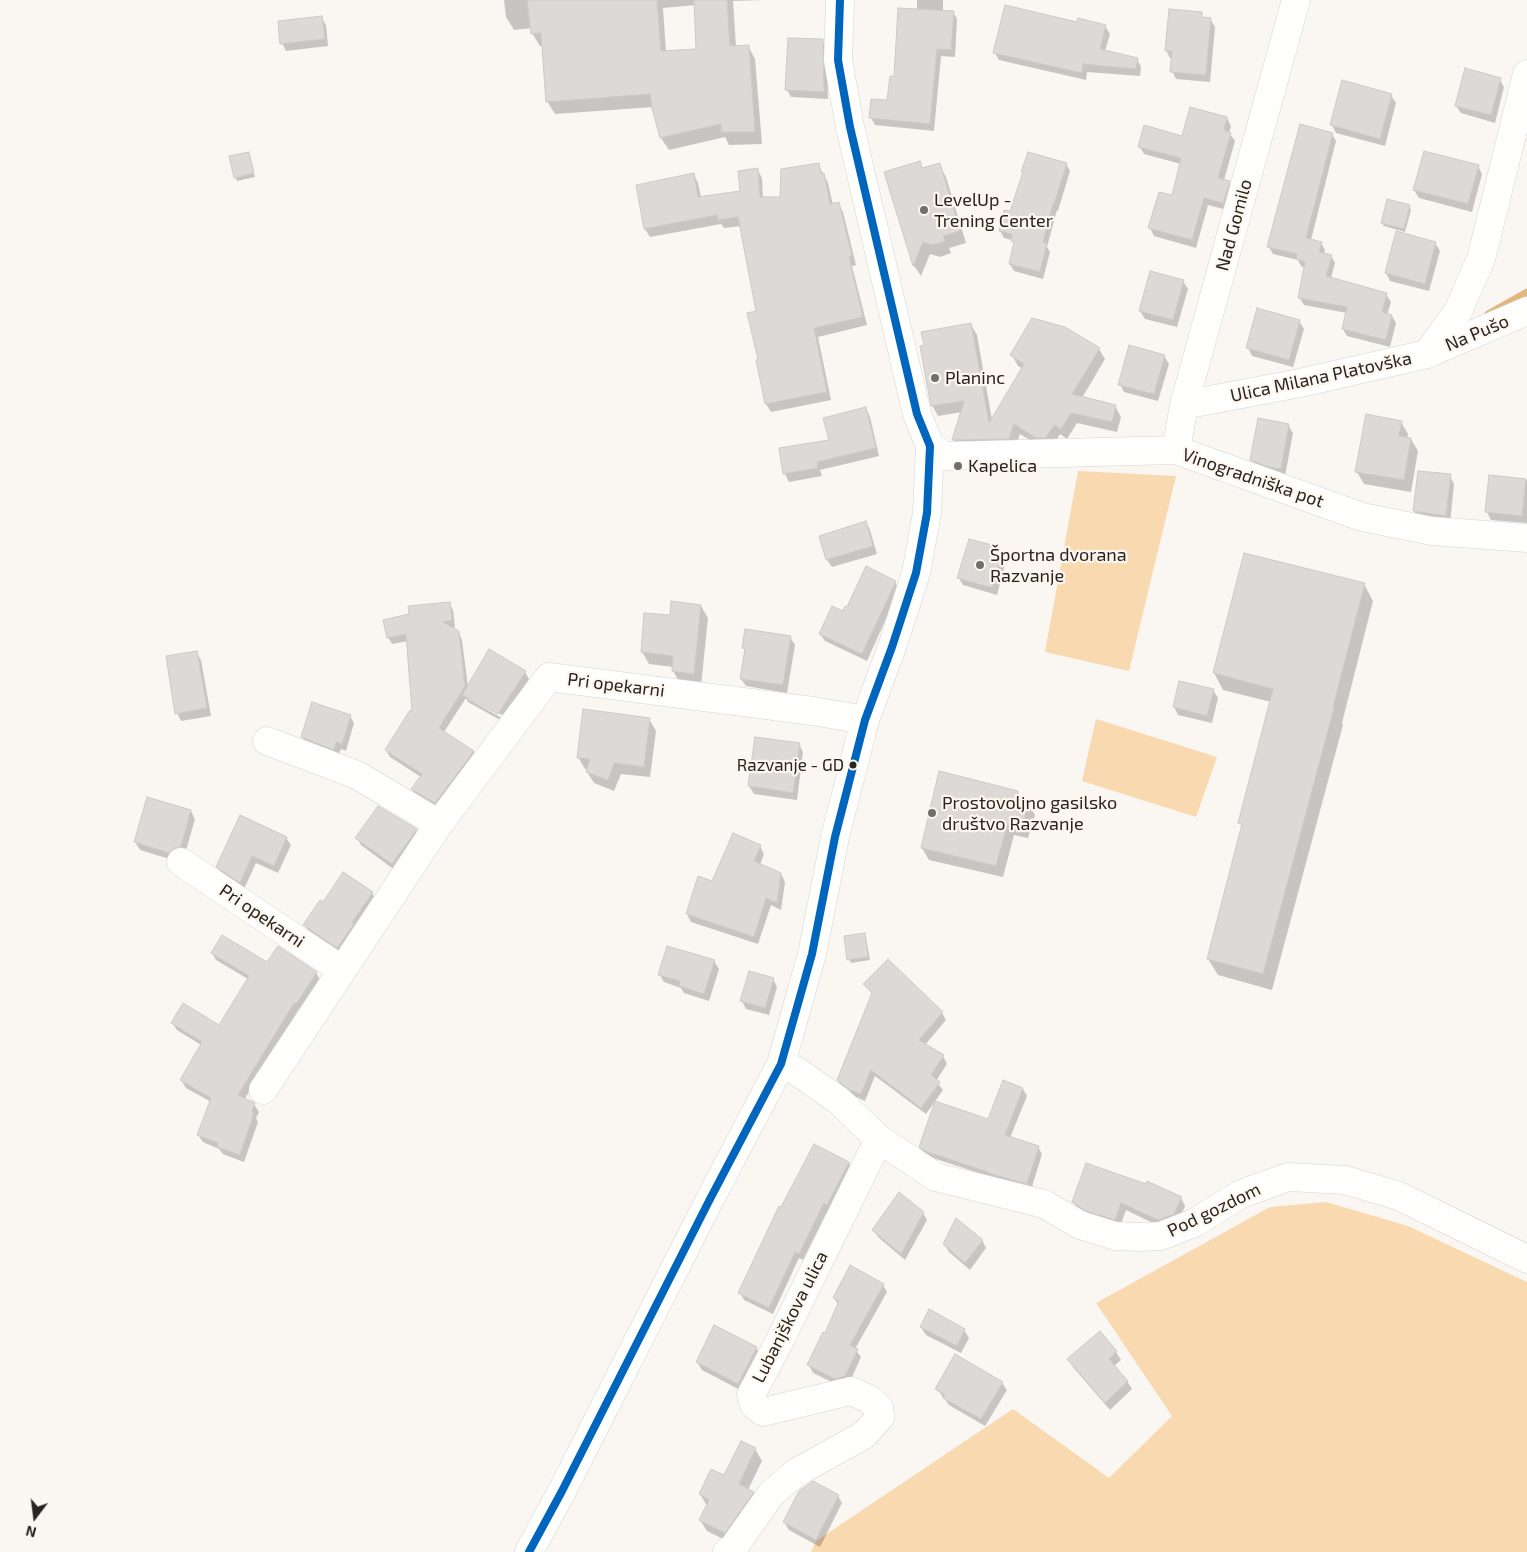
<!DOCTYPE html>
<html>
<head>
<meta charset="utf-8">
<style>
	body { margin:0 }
	#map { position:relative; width:1527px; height:1552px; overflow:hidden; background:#faf6f2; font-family:"Exo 2",sans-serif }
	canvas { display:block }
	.north { position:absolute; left:10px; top:1492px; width:50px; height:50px; -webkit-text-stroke:4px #fdf6ee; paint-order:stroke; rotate:195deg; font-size:14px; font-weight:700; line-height:20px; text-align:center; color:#272522 }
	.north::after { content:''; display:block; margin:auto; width:18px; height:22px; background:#272522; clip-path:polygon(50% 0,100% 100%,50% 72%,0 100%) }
</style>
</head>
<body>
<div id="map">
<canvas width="1527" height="1552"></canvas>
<div class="north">N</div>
</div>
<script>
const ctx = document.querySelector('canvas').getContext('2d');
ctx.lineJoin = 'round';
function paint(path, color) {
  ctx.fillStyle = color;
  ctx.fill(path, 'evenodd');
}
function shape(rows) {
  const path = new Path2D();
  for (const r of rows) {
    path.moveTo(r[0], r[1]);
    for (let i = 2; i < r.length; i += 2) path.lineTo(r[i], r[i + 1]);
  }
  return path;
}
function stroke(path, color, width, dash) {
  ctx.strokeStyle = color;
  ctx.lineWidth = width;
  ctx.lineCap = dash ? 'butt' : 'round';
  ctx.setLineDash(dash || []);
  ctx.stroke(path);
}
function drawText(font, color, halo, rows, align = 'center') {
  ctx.font = font + ' "Exo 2",sans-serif';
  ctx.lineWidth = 4.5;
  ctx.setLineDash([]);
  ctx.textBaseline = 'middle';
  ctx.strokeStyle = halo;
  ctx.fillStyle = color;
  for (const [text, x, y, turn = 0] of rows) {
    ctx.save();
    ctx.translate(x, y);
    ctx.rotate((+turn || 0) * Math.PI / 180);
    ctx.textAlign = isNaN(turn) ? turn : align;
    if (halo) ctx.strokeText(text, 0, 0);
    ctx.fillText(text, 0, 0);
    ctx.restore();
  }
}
paint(shape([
	[1078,471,1176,476,1129,671,1045,652],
	[1096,719,1217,757,1196,817,1082,781],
	[1326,1202,1408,1226,1527,1282,1527,1552,811,1552,816,1541,1013,1409,1109,1478,1172,1416,1096,1303,1270,1207]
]), '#f8d9b0');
paint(shape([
	[504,0,763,0,733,1,736,47,748,46,755,59,762,144,729,145,725,137,669,150,661,138,653,107,555,114,547,101,544,46,540,46,532,33,532,28,514,30,506,17],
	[695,5,697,50,666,52,663,8],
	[917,0,943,0,943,11,953,12,957,19,955,57,941,56,934,131,875,125,871,118,888,102,917,10],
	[1201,14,1204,19,1210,19,1215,27,1210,82,1176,79,1172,71,1173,58,1170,58,1166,50],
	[321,17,326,25,328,46,286,51,282,43],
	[1078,24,1105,26,1110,34,1105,51,1137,59,1141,67,1140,76,1087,72,1086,80,999,60,995,53],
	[822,41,827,49,828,99,791,97,787,90],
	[1500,80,1504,87,1495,123,1461,113,1456,106],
	[1391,95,1396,103,1385,146,1336,133,1332,125],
	[1227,118,1231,126,1229,133,1235,141,1224,180,1229,182,1233,190,1227,210,1208,205,1196,248,1154,236,1150,228,1173,197,1181,164,1144,154,1140,147,1183,137],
	[1332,134,1336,141,1311,240,1321,243,1325,250,1324,254,1331,256,1335,263,1331,278,1386,294,1391,302,1387,315,1392,316,1396,323,1390,347,1347,336,1343,329,1347,313,1304,305,1299,297,1305,268,1301,266,1298,260,1273,254,1269,247],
	[248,153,255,177,237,181,235,177],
	[919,163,923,169,939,165,946,177,966,243,949,248,951,253,940,257,930,254,921,276,914,266,886,173],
	[818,164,828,183,833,205,838,203,843,212,856,265,852,266,867,325,818,337,831,400,771,412,766,404,760,360,757,312,741,226,724,228,721,224,650,237,645,229,637,186,694,175,698,183,701,197,742,192,757,169,762,178,763,198,781,198],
	[1066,164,1070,171,1058,211,1057,210,1047,247,1050,252,1043,279,1014,271,1010,264,1015,246,1012,240,1004,238,1000,231,1011,213,1024,174,1023,172],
	[1478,166,1482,174,1472,212,1419,198,1414,190],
	[1409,206,1411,210,1405,232,1384,226,1382,223],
	[1435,243,1440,251,1429,291,1390,281,1386,273],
	[1183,281,1188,289,1177,327,1145,319,1140,311],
	[1299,321,1304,329,1293,367,1252,356,1248,348],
	[971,325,977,335,992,420,1023,369,1018,366,1012,355,1099,349,1105,359,1082,398,1115,406,1121,417,1117,432,1077,423,1067,439,1060,434,1052,448,1043,448,1020,434,1015,449,960,450,954,440,962,412,938,416,932,405],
	[1164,356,1169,364,1158,401,1124,392,1120,384],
	[866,409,870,417,879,456,820,470,822,476,789,482,785,474,780,449,830,441],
	[1401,422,1408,434,1407,439,1411,439,1418,451,1411,492,1364,484,1357,472],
	[1288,425,1293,433,1285,476,1256,468,1251,460],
	[1450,476,1454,484,1450,524,1419,519,1414,511],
	[1490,476,1527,480,1527,523,1491,520,1487,512],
	[866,522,870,530,877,554,832,567,827,560],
	[991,546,994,551,1002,553,1006,561,997,595,963,585,959,578],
	[1245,554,1364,584,1373,601,1342,723,1343,725,1272,990,1218,975,1208,959,1242,827,1240,823,1271,702,1223,690,1214,673],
	[895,582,899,590,867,661,825,641,820,634,848,608],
	[449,603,453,610,455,627,451,628,458,632,462,640,468,687,525,672,529,679,502,721,468,702,466,698,444,732,473,751,478,758,439,810,416,796,412,789,421,777,390,757,386,750,413,714,408,641,392,644,388,637],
	[468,697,504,716,502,718,468,699],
	[701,606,708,618,701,686,680,683,673,671,673,667,649,664,642,652,671,616],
	[790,637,795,645,787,693,746,686,741,679,746,651,744,648],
	[196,652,201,660,211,716,181,721,177,713],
	[1213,690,1218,698,1212,723,1178,715,1174,707],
	[350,716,354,723,346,751,341,749,338,757,307,745,302,737],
	[649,719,656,731,650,777,621,774,614,791,594,783,587,772,588,769,585,769,578,757],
	[799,744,803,752,797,800,754,794,749,786],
	[1018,792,1023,801,1028,803,1035,815,1028,838,1014,835,1003,877,929,860,922,848],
	[191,811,195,819,185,854,173,860,140,850,135,842],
	[416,830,420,837,396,871,361,845,357,838],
	[286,838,291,845,278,873,256,863,244,889,222,874,217,867],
	[760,846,764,854,760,865,781,874,785,882,781,910,771,905,758,944,691,922,687,914,712,882],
	[372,893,376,900,341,955,309,933,305,925,323,904],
	[864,934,866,938,870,960,851,963,849,959],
	[212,953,316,973,321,981,301,1011,299,1009,244,1100,254,1104,259,1112,256,1118,258,1122,244,1162,223,1154,219,1149,203,1142,198,1135,211,1102,186,1088,181,1080,201,1045,177,1030,172,1023,220,1027,248,979,216,960],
	[714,961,719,969,709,1001,684,993,681,988,664,982,660,975],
	[773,979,777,987,769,1015,746,1009,742,1001],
	[864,984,942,1013,946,1020,925,1045,943,1056,947,1064,936,1081,943,1090,926,1114,875,1076,865,1101,856,1097,843,1088,838,1080,873,995],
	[1023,1089,1027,1096,1010,1138,1038,1147,1042,1154,1031,1190,930,1157,924,1154,920,1147,988,1121],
	[815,1145,849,1163,853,1171,831,1212,828,1210,803,1260,799,1258,773,1314,744,1300,740,1292],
	[1181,1198,1185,1206,1178,1222,1163,1228,1126,1210,1120,1227,1078,1210,1074,1202],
	[923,1213,927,1220,905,1260,878,1237,874,1230],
	[982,1240,986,1248,970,1270,949,1252,944,1244],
	[883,1285,887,1292,855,1349,861,1357,849,1384,840,1386,813,1373,809,1365,825,1335,839,1306,834,1298],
	[921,1327,964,1330,969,1338,961,1353,926,1335],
	[756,1348,761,1355,742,1391,702,1370,697,1362],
	[1116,1352,1121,1360,1114,1366,1127,1381,1132,1389,1110,1410,1073,1367,1069,1359],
	[1002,1383,1007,1390,985,1426,949,1405,937,1389],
	[755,1449,762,1461,748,1490,753,1493,759,1504,731,1543,707,1531,700,1520,707,1506,700,1494,724,1477],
	[838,1496,842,1503,820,1547,789,1530,784,1522]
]), '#0003');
stroke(shape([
	[1488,314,1527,292]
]), '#e2b87d', 7);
const building = shape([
	[527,0,657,0,661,51,696,49,694,0,727,0,730,46,749,45,755,132,721,132,721,124,660,138,652,108,650,94,546,102,541,33,531,34,527,0],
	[1005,5,1077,22,1078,18,1106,25,1100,49,1138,58,1136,69,1083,64,1082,73,993,53,1005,5],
	[898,8,954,11,951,50,937,49,930,124,869,118,871,99,887,100,890,76,894,76,898,8],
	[1169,9,1202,12,1202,17,1211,18,1206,75,1170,72,1172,51,1165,51,1169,9],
	[322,16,325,39,280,44,278,21,322,16],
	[788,38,823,39,824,92,785,90,788,38],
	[1465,68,1501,78,1491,115,1455,106,1465,68],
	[1342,80,1392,94,1380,139,1330,125,1342,80],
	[1190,107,1227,117,1224,130,1231,133,1218,178,1230,181,1224,200,1223,203,1204,198,1192,240,1148,228,1159,192,1172,195,1181,158,1138,147,1144,125,1182,136,1190,107],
	[1300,124,1333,133,1306,238,1322,242,1319,252,1332,255,1326,276,1387,293,1382,312,1392,315,1386,340,1342,329,1347,307,1298,298,1305,262,1296,259,1297,254,1267,247,1300,124],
	[1424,151,1479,165,1468,204,1413,190,1424,151],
	[249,152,254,173,234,178,229,156,249,152],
	[1028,152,1067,163,1054,204,1053,204,1043,242,1047,243,1040,272,1009,264,1014,242,1011,241,1012,234,999,231,1004,210,1010,211,1023,172,1021,172,1028,152],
	[920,161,922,168,940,163,960,231,943,236,945,241,933,245,923,242,913,266,884,172,920,161],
	[819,163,821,174,824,173,830,204,839,202,852,256,849,257,863,317,814,328,827,392,765,404,756,360,758,359,747,313,756,311,738,217,718,220,717,215,644,229,636,185,694,173,698,197,740,191,738,171,758,168,760,197,780,197,781,169,819,163],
	[1387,199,1410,205,1404,229,1381,223,1387,199],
	[1396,231,1436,242,1425,284,1385,273,1396,231],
	[1150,271,1184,280,1173,320,1139,311,1150,271],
	[1257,308,1300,320,1289,360,1246,348,1257,308],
	[1032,318,1065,327,1100,348,1072,394,1116,405,1112,422,1071,413,1061,429,1054,425,1046,438,1036,438,1014,424,1009,439,952,440,964,401,931,406,920,346,924,345,921,332,971,323,989,423,1024,364,1010,355,1032,318],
	[1129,345,1165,355,1154,394,1118,385,1129,345],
	[866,407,876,448,817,462,818,468,783,474,779,448,829,440,823,418,866,407],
	[1366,414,1402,421,1399,436,1411,438,1404,480,1355,472,1366,414],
	[1258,418,1289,424,1281,469,1269,467,1250,460,1258,418],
	[1418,471,1451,474,1446,516,1413,511,1418,471],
	[1489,475,1526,479,1522,516,1485,512,1489,475],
	[866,521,873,546,826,560,819,536,866,521],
	[969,539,992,545,991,549,1003,552,992,588,957,578,969,539],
	[1244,553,1365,583,1333,707,1334,708,1263,974,1207,959,1242,824,1238,823,1273,689,1213,673,1244,553],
	[866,566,896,581,862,654,819,634,832,606,843,611,845,606,847,607,866,566],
	[671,601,701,605,694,674,672,671,673,656,641,652,644,613,670,615,671,601],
	[450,602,452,620,443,622,459,631,465,686,439,728,474,751,435,803,411,789,422,774,385,750,410,710,412,711,406,634,387,638,383,620,409,614,408,606,450,602],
	[745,629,791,636,783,685,740,679,745,649,742,648,745,629],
	[489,649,526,671,498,714,462,695,489,649],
	[197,651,207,708,175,714,166,656,197,651],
	[1179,681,1214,689,1207,716,1173,707,1179,681],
	[312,702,351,715,342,744,336,742,334,750,301,737,312,702],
	[583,709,650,718,644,767,614,763,608,780,586,772,590,759,577,758,583,709],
	[755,737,800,743,793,793,748,786,755,737],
	[939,771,1018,791,1017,798,1029,802,1022,827,1008,823,996,866,921,848,939,771],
	[147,797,191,810,181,847,175,848,169,853,134,842,147,797],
	[378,806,417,829,392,864,355,838,378,806],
	[240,815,287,837,274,866,252,856,240,883,216,867,240,815],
	[733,833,761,845,754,861,781,873,777,903,766,898,754,937,686,914,698,876,712,881,733,833],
	[343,872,373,892,352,922,354,924,337,948,303,925,320,900,323,902,343,872],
	[865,933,868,957,847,960,844,936,865,933],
	[222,935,267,962,278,946,317,972,296,1004,294,1003,238,1095,255,1103,252,1112,254,1113,240,1155,217,1147,218,1143,197,1135,211,1098,180,1080,202,1042,171,1023,183,1003,219,1025,249,976,211,953,222,935],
	[667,946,715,960,704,994,679,986,680,981,658,975,667,946],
	[888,959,943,1012,919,1040,944,1055,931,1075,940,1082,921,1108,871,1070,861,1094,850,1090,837,1080,872,993,863,984,888,959],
	[749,971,774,978,765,1008,740,1001,749,971],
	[1003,1080,1023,1088,1005,1135,1039,1146,1027,1184,988,1173,988,1172,925,1151,919,1147,935,1101,988,1119,1003,1080],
	[814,1144,849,1162,827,1205,824,1203,799,1254,795,1252,769,1308,738,1293,779,1206,781,1207,814,1144],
	[1086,1163,1146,1184,1147,1181,1182,1197,1174,1214,1158,1220,1121,1203,1115,1220,1086,1211,1072,1202,1086,1163],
	[899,1192,924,1212,901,1254,872,1230,899,1192],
	[956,1218,983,1240,965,1263,943,1244,956,1218],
	[850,1265,884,1284,850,1345,858,1349,845,1376,835,1379,807,1365,823,1332,825,1333,839,1301,833,1298,850,1265],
	[929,1309,965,1329,957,1346,920,1327,929,1309],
	[714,1325,757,1347,738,1384,696,1362,714,1325],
	[1100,1331,1117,1351,1109,1359,1128,1381,1105,1403,1067,1359,1100,1331],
	[955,1354,1003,1382,981,1419,943,1398,945,1395,935,1389,955,1354],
	[741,1441,756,1448,739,1484,754,1492,725,1533,699,1520,709,1500,699,1494,711,1469,724,1475,741,1441],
	[813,1481,839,1495,816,1540,783,1522,799,1491,813,1481]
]);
paint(building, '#dcd9d6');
stroke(building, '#ccc9c7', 1);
const minor = shape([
	[1427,354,1527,311],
	[1184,405,1300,383,1427,354,1458,311,1481,259,1527,74],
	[930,446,945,456,1176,450,1362,517,1432,531,1527,538],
	[1176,450,1184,405,1296,0],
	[267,741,357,775,439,824],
	[181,862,342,970],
	[781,1064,795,1070,838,1100,879,1139,936,1177,1044,1204,1080,1225,1115,1236,1140,1237,1161,1236,1194,1223,1241,1194,1288,1177,1345,1180,1399,1196,1527,1259],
	[263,1090,439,824,549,677,813,711,865,720],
	[529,1552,562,1491,709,1201,781,1064,812,954,835,837,865,720,892,647,916,573,927,513,930,446,917,414,850,127,838,60,840,0],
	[727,1552,733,1548,772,1493,797,1472,864,1435,880,1417,879,1408,869,1399,851,1391,763,1412,754,1405,751,1395,779,1342,879,1139]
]);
stroke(minor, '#d7d4d1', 29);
stroke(minor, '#fefefd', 28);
stroke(shape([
	[529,1552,562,1491,709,1201,781,1064,812,954,835,837,865,720,892,647,916,573,927,513,930,446,917,414,850,127,838,60,840,0]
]), '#0065bd', 8);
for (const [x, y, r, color] of [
	[924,210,5,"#716e6b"],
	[935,378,5,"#716e6b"],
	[958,466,5,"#716e6b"],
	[980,565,5,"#716e6b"],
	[853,765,4.5,"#272522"],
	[932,813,5,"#716e6b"]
]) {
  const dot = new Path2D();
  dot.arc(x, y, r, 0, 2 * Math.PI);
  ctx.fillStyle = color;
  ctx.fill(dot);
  stroke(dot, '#fdf6ee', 2);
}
drawText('17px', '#272522', '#fdf6ee', [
	["Razvanje - GD",844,765]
], 'right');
drawText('18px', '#272522', '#fdf6ee', [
	["LevelUp -",934,200],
	["Trening Center",934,221],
	["Planinc",945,378],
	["Kapelica",968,466],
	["Športna dvorana",990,555],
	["Razvanje",990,576],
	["Prostovoljno gasilsko",942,803],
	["društvo Razvanje",942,824]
], 'left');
drawText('18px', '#272522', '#fdf6ee', [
	["Nad Gomilo",1234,225,-75],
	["Na Pušo",1477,333,-23],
	["Ulica Milana Platovška",1321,377,-12],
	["Vinogradniška pot",1253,478,19],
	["Pri opekarni",616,685,7],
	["Pri opekarni",262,916,34],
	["Pod gozdom",1214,1210,-26],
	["Lubanjškova ulica",790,1317,-63]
]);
</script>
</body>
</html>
